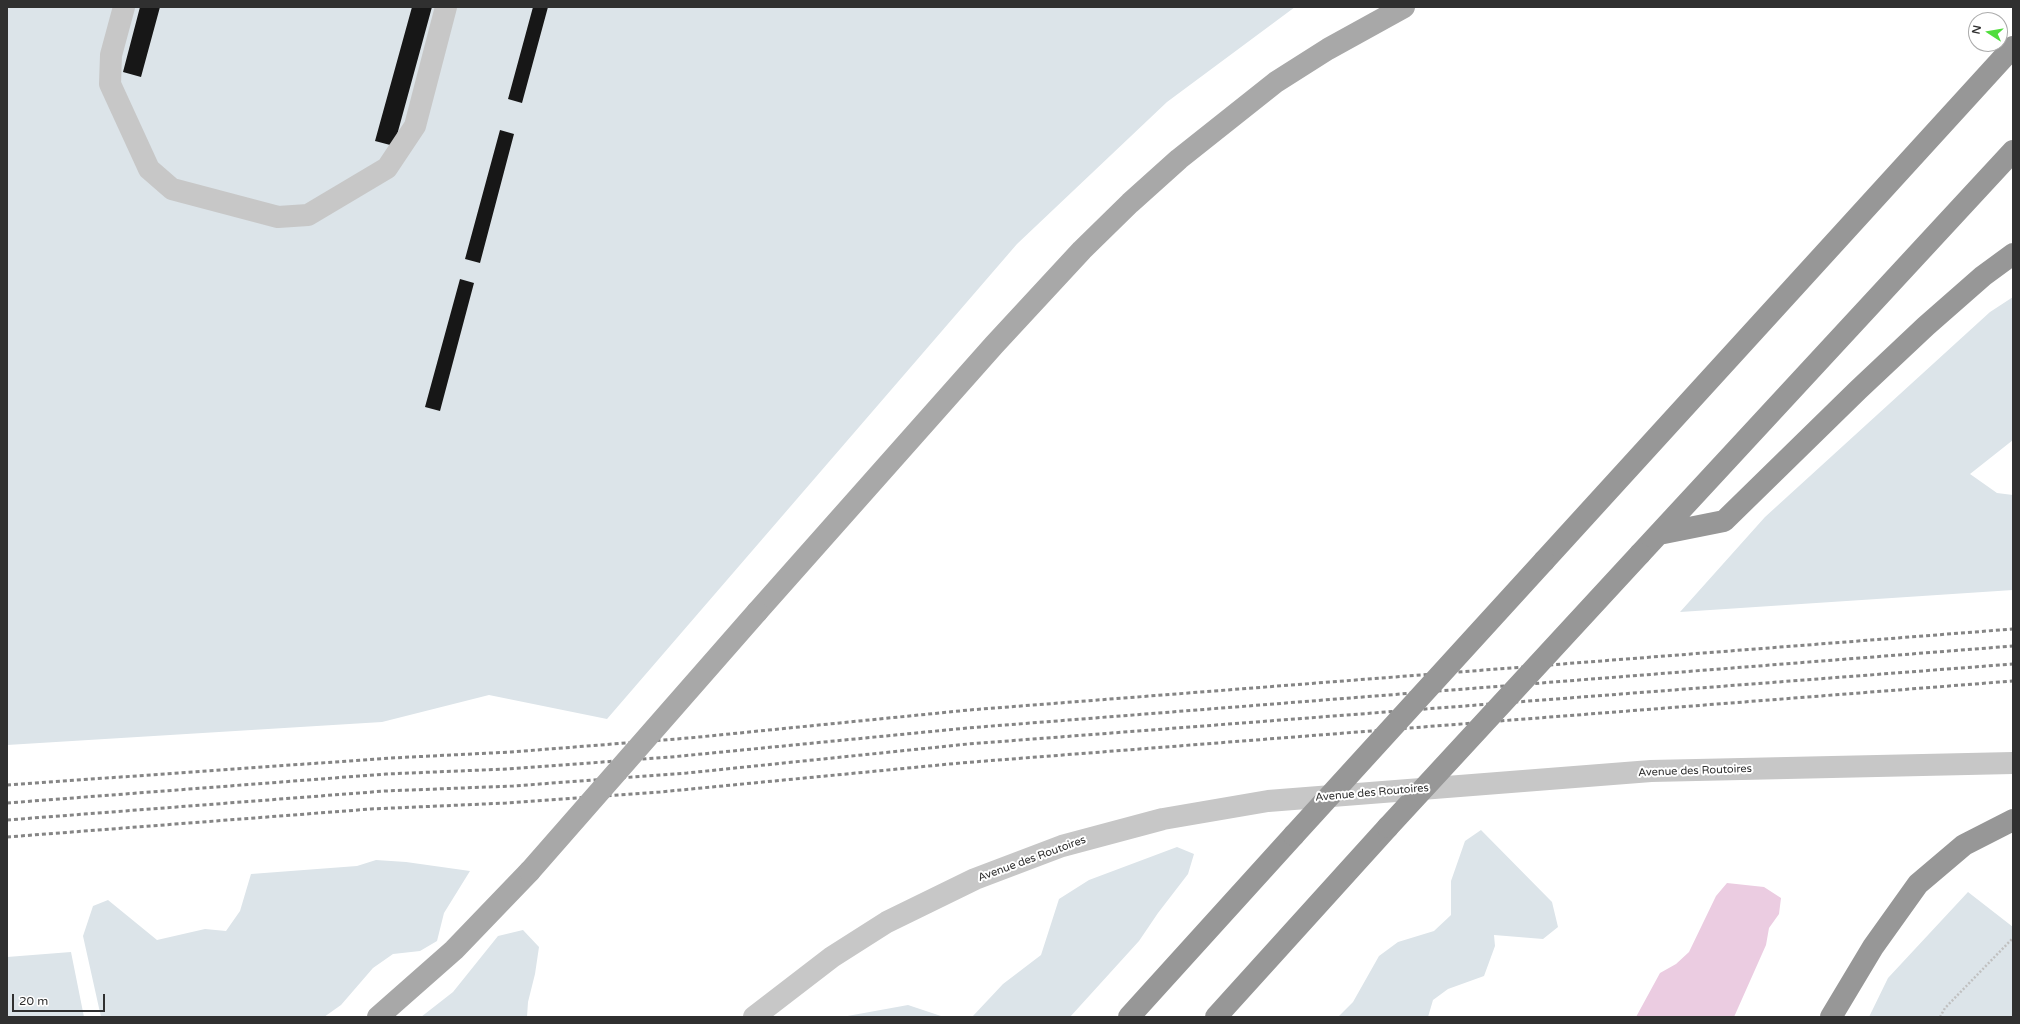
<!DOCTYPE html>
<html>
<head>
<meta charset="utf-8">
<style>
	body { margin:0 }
	#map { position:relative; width:2020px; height:1024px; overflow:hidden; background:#fff; font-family:"Varela Round",sans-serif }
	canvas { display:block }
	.frame { position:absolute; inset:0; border:8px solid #303030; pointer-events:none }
	.north { position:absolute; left:1968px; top:12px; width:40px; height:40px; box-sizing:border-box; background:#fff; border:1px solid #acacac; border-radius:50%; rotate:282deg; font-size:11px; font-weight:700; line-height:16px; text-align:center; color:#303030 }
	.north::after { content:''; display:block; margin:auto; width:14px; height:18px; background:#50dd3c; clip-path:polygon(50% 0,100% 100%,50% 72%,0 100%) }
	.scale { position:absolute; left:12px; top:994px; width:93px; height:18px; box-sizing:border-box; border:2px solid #303030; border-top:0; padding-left:5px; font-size:12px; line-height:14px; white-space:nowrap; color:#303030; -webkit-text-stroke:3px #fff; paint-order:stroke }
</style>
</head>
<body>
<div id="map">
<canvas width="2020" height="1024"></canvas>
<div class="frame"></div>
<div class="north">N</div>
<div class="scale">20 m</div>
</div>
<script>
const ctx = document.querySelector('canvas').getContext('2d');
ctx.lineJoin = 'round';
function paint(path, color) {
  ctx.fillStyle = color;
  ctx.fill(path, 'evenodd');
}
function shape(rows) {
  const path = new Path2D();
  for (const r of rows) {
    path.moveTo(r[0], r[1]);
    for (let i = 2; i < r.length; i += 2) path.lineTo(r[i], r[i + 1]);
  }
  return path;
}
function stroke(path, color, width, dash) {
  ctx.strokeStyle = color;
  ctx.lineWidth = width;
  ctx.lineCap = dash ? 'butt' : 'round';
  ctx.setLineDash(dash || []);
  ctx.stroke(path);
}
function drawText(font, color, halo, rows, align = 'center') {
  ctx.font = font + ' "Varela Round",sans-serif';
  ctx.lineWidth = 4;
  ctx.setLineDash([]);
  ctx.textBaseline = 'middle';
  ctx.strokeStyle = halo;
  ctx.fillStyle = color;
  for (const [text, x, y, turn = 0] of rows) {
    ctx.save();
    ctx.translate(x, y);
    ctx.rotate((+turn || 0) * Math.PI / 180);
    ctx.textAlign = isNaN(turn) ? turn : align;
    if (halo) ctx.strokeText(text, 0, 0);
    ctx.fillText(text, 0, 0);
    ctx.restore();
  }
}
paint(shape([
	[7,7,1295,7,1167,102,1017,244,607,719,489,695,382,722,7,745],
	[2013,297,2013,440,1970,474,1997,493,2013,495,2013,590,1680,612,1765,517,1990,312],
	[1481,830,1552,902,1558,927,1543,939,1494,935,1495,946,1484,976,1448,989,1433,1000,1428,1017,1338,1017,1353,1002,1379,956,1398,942,1434,931,1451,915,1451,881,1465,841],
	[1177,847,1194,854,1188,874,1158,913,1139,941,1070,1017,972,1017,1003,984,1041,955,1059,899,1089,880],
	[376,860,406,862,470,871,444,913,437,941,420,951,393,954,373,968,341,1005,324,1017,101,1017,83,936,93,906,108,900,157,940,205,929,226,931,240,911,251,874,357,866],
	[1968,892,2013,927,2013,1017,1869,1017,1888,978],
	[523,930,539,947,535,974,528,1002,527,1017,421,1017,453,992,498,936],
	[71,952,84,1017,7,1017,7,957],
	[908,1005,944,1017,842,1017]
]), '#dce4e9');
paint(shape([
	[1727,883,1764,887,1781,898,1779,914,1769,928,1766,945,1734,1017,1636,1017,1660,973,1676,964,1689,952,1716,896]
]), '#ebcce1');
paint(shape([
	[140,7,160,7,141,77,123,72],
	[412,7,432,7,394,146,375,141],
	[533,7,548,7,522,103,508,99],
	[500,130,514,134,480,263,465,259],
	[460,279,474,283,440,411,425,407]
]), '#171717');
stroke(shape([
	[1940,1017,1945,1008,2013,938]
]), '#c0c0c0', 2.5, [2, 2]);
stroke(shape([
	[124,7,111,55,110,84,149,169,172,189,278,217,308,215,387,168,415,126,446,7],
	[754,1017,832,957,887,922,975,879,1062,846,1163,819,1268,801,1651,771,2013,763]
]), '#c7c7c7', 22);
stroke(shape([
	[757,612,994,345,1082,250,1130,203,1179,159,1276,82,1328,49,1404,7],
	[378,1017,454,950,530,871]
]), '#a8a8a8', 22);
stroke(shape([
	[1659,534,1724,521,1858,390,1926,326,1983,276,2013,254],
	[1640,554,2013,151],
	[1544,561,2013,47],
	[1129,1017,1294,835],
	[1216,1017,1388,827],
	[1831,1017,1873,947,1918,884,1964,845,2013,820]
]), '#979797', 22);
stroke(shape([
	[7,785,391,758,511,752,689,738,969,710,2013,629],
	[7,803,386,774,507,769,671,757,967,728,2013,646],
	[7,820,385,791,513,786,687,773,968,744,2013,664],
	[7,837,371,809,506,803,660,792,960,763,2013,681]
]), '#858585', 3, [4, 3]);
stroke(shape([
	[530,871,757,612]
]), '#a8a8a8', 22);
stroke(shape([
	[1388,827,1640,554],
	[1294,835,1544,561]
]), '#979797', 22);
drawText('11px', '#303030', '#fff', [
	["Avenue des Routoires",1695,771,-2],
	["Avenue des Routoires",1372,793,-5],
	["Avenue des Routoires",1032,859,-20]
]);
</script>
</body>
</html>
